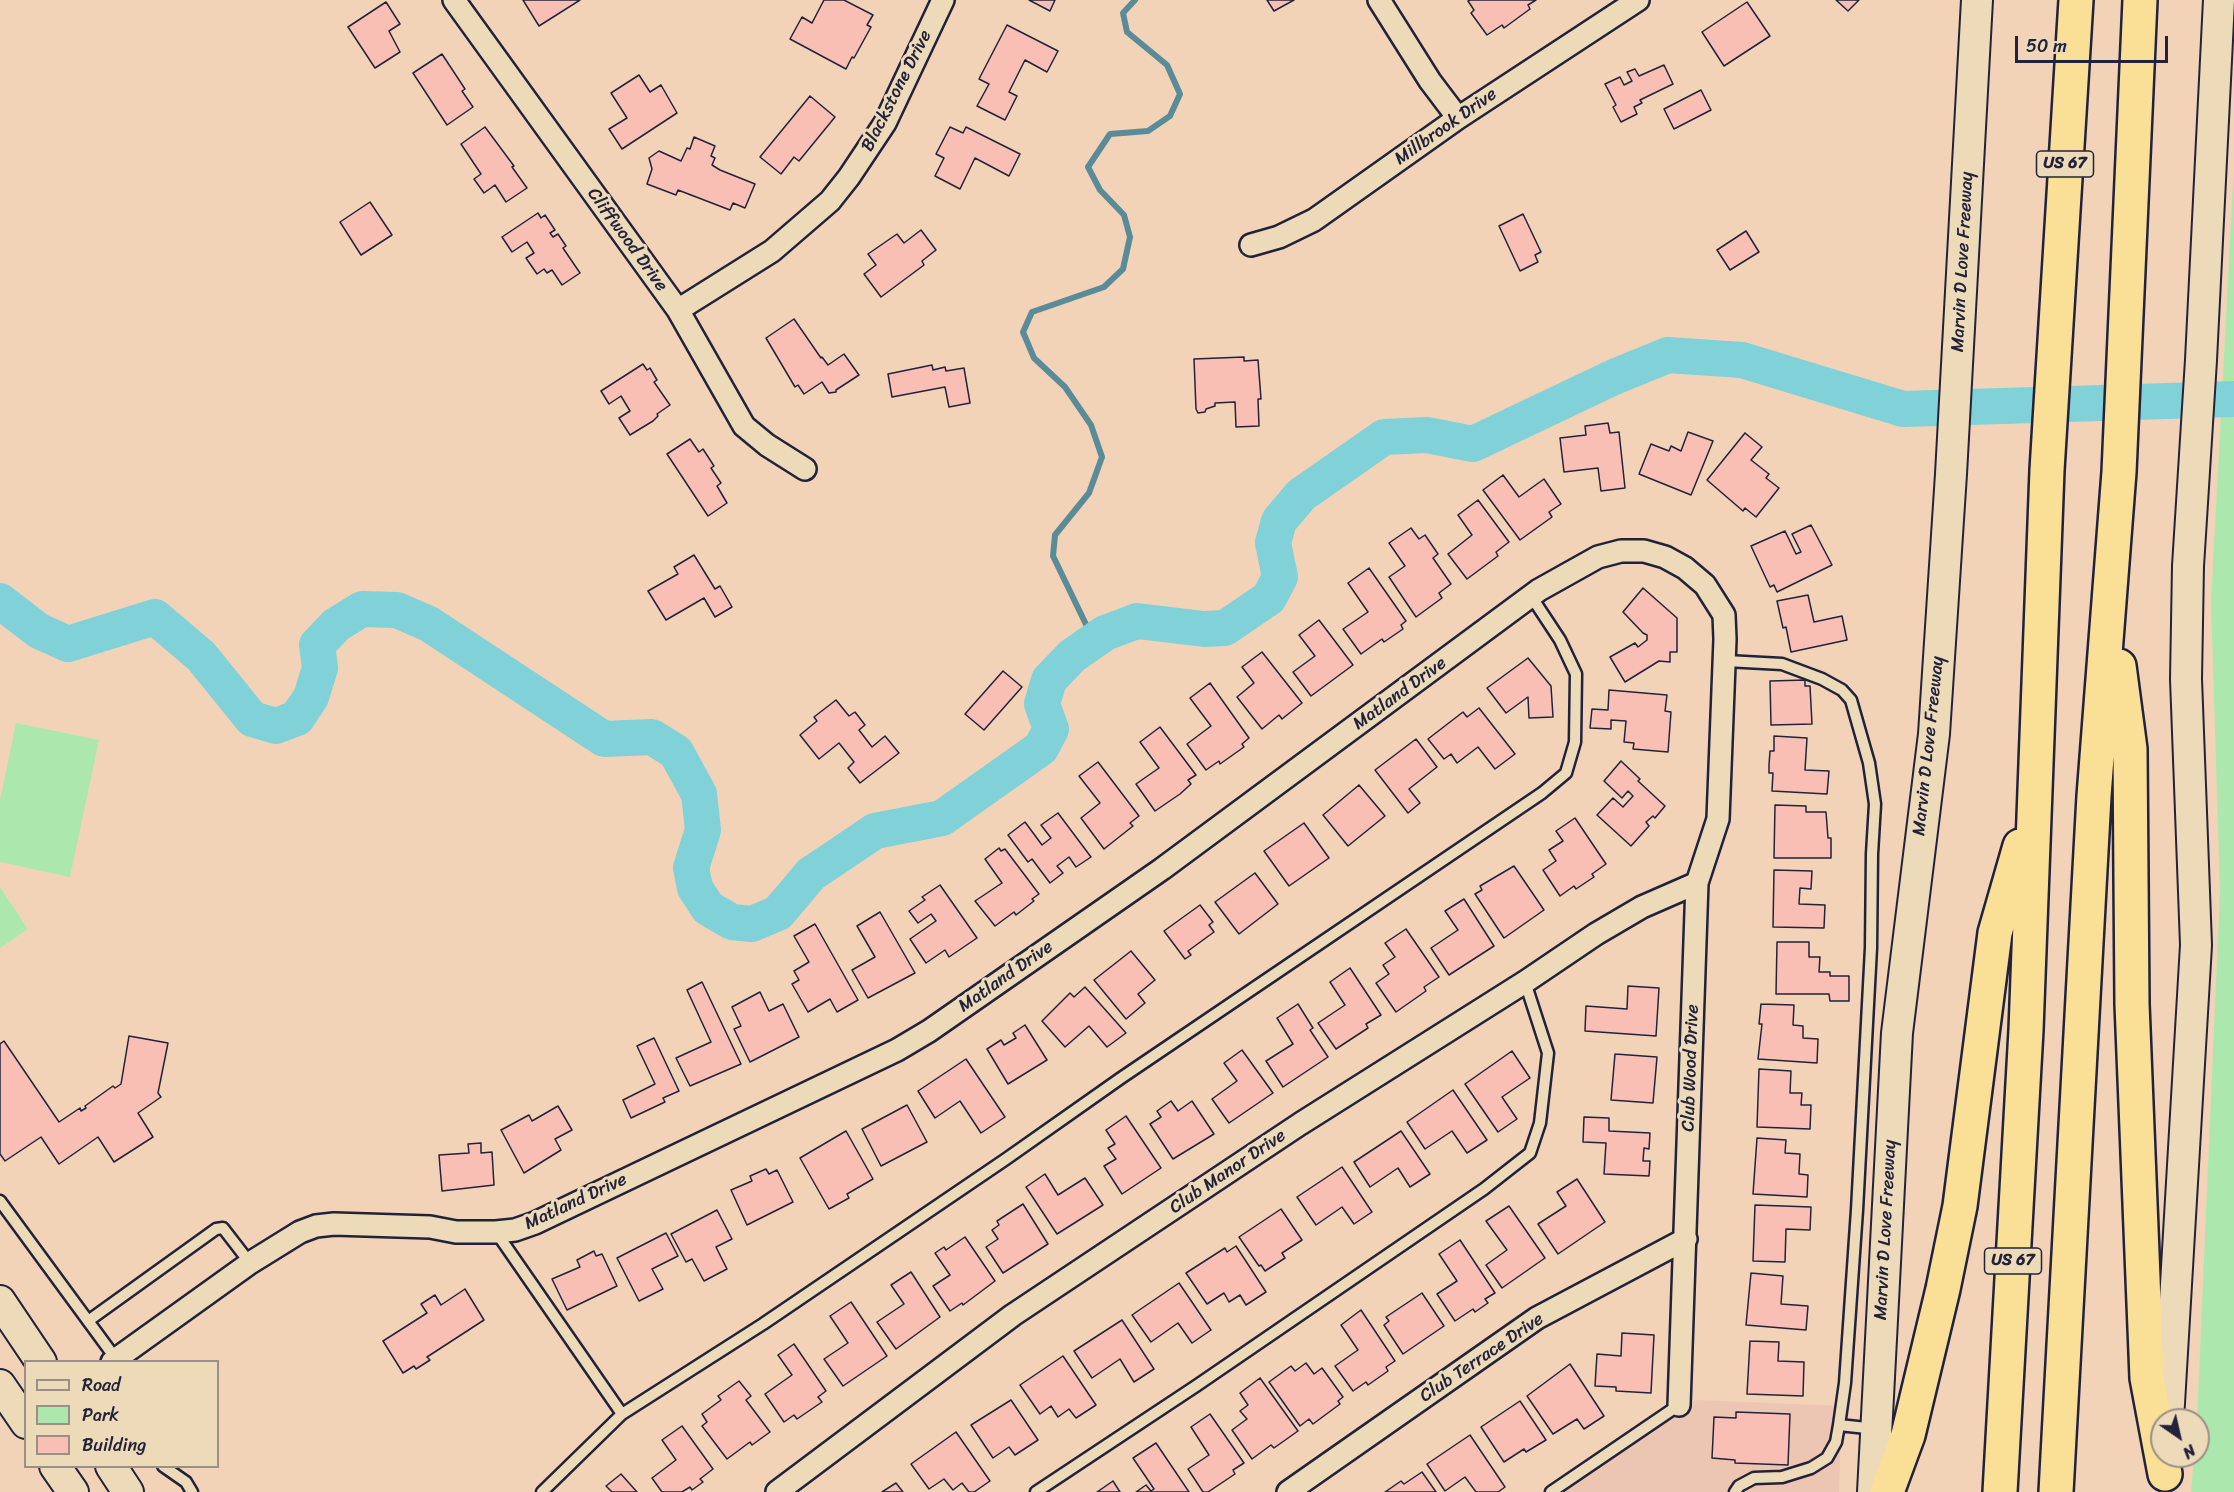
<!DOCTYPE html>
<html>
<head>
<meta charset="utf-8">
<style>
	body { margin:0 }
	#map { position:relative; width:2234px; height:1492px; overflow:hidden; background:#f2d3b8; font-family:Sriracha,sans-serif }
	canvas { display:block }
	.legend { position:absolute; left:24px; top:1360px; width:195px; height:108px; box-sizing:border-box; background:#eddab8; border:2px solid #9c9086; margin:0; padding:8px 10px; list-style:none; font-size:18px; color:#22223b }
	.legend li { display:flex; align-items:center; gap:12px; height:30px }
	.legend b { width:30px; border:2px solid #9c9086 }
	.north { position:absolute; left:2150px; top:1408px; width:60px; height:60px; box-sizing:border-box; background:#eddab8; border:2px solid #9c9086; border-radius:50%; rotate:146deg; font-size:16px; font-weight:700; line-height:24px; text-align:center; color:#22223b }
	.north::after { content:''; display:block; margin:auto; width:21px; height:27px; background:#22223b; clip-path:polygon(50% 0,100% 100%,50% 72%,0 100%) }
	.scale { position:absolute; left:2015px; top:36px; width:153px; height:27px; box-sizing:border-box; border:3px solid #22223b; border-top:0; padding-left:8px; font-size:18px; line-height:21px; white-space:nowrap; color:#22223b; -webkit-text-stroke:4px #eddab8; paint-order:stroke }
</style>
</head>
<body>
<div id="map">
<canvas width="2234" height="1492"></canvas>
<ul class="legend">
<li><b style="height:8px;background:#eddab8"></b>Road</li>
<li><b style="height:16px;background:#ace8ae"></b>Park</li>
<li><b style="height:16px;background:#f9bfb5"></b>Building</li>
</ul>
<div class="north">N</div>
<div class="scale">50 m</div>
</div>
<script>
const ctx = document.querySelector('canvas').getContext('2d');
ctx.lineJoin = 'round';
function paint(path, color) {
  ctx.fillStyle = color;
  ctx.fill(path, 'evenodd');
}
function shape(rows) {
  const path = new Path2D();
  for (const r of rows) {
    path.moveTo(r[0], r[1]);
    for (let i = 2; i < r.length; i += 2) path.lineTo(r[i], r[i + 1]);
  }
  return path;
}
function stroke(path, color, width, dash) {
  ctx.strokeStyle = color;
  ctx.lineWidth = width;
  ctx.lineCap = dash ? 'butt' : 'round';
  ctx.setLineDash(dash || []);
  ctx.stroke(path);
}
function drawText(font, color, halo, rows, align = 'center') {
  ctx.font = font + ' Sriracha,sans-serif';
  ctx.lineWidth = 6;
  ctx.setLineDash([]);
  ctx.textBaseline = 'middle';
  ctx.strokeStyle = halo;
  ctx.fillStyle = color;
  for (const [text, x, y, turn = 0] of rows) {
    ctx.save();
    ctx.translate(x, y);
    ctx.rotate((+turn || 0) * Math.PI / 180);
    ctx.textAlign = isNaN(turn) ? turn : align;
    if (halo) ctx.strokeText(text, 0, 0);
    ctx.fillText(text, 0, 0);
    ctx.restore();
  }
}
paint(shape([
	[1696,1400,1842,1406,1839,1492,1562,1492]
]), '#ecc6b2');
paint(shape([
	[2234,167,2234,1492,2191,1492,2194,1456,2198,1456,2197,1420,2220,890,2211,602],
	[16,723,99,740,70,877,0,862,0,800],
	[0,887,28,929,0,948]
]), '#ace8ae');
stroke(shape([
	[1094,641,1053,556,1055,535,1089,493,1102,457,1091,425,1065,387,1034,358,1023,332,1032,312,1104,287,1123,269,1130,237,1124,215,1100,190,1088,167,1110,134,1148,131,1170,116,1180,94,1167,65,1127,32,1123,13,1135,0]
]), '#5a8b99', 6);
stroke(shape([
	[0,601,39,631,68,644,155,617,201,656,252,719,276,726,297,718,311,697,320,668,317,645,336,625,362,609,397,610,429,624,604,739,652,737,676,752,699,794,703,830,691,868,695,888,708,908,732,922,752,924,778,913,811,874,875,831,942,818,1041,748,1051,729,1042,704,1049,680,1072,656,1105,633,1137,621,1204,629,1225,628,1269,598,1280,577,1273,543,1279,521,1301,495,1384,437,1427,435,1473,444,1614,377,1668,355,1742,360,1903,409,2234,399]
]), '#80d1d8', 36);
const building = shape([
	[523,0,580,0,539,26,523,0],
	[824,0,844,0,873,15,867,25,871,27,854,58,852,57,846,69,790,39,802,17,812,23,824,0],
	[1029,0,1055,0,1050,11,1029,0],
	[1267,0,1294,0,1274,11,1267,0],
	[1470,0,1536,0,1528,5,1530,9,1504,28,1502,25,1487,35,1471,13,1474,10,1468,1,1470,0],
	[1836,0,1859,0,1848,11,1836,0],
	[386,2,400,24,389,31,400,52,375,68,348,27,386,2],
	[1747,2,1770,36,1724,66,1702,32,1747,2],
	[1007,25,1058,51,1047,72,1025,60,1009,92,1017,96,1005,120,977,106,989,84,979,79,1007,25],
	[442,54,465,89,462,91,473,107,447,125,413,73,442,54],
	[1664,65,1673,84,1640,100,1642,103,1634,107,1637,114,1621,122,1613,107,1616,105,1605,84,1620,77,1624,85,1632,81,1627,72,1635,69,1639,76,1664,65],
	[639,75,650,92,661,85,677,113,622,149,609,129,627,118,611,93,639,75],
	[1701,90,1711,110,1674,129,1664,109,1701,90],
	[810,96,835,117,799,161,794,157,781,174,760,157,810,96],
	[485,127,514,166,512,167,527,188,506,202,495,185,484,193,474,179,481,174,461,144,485,127],
	[950,127,963,133,966,127,1020,154,1009,176,975,158,960,189,935,176,944,158,936,154,950,127],
	[694,137,715,146,711,156,715,158,712,165,720,170,755,184,745,208,733,203,730,210,678,190,676,195,647,184,652,169,649,158,659,151,681,161,687,148,690,149,694,137],
	[370,202,392,235,361,255,340,222,370,202],
	[538,213,541,218,545,215,555,230,550,233,553,237,558,234,566,246,563,248,580,273,562,285,552,270,547,273,544,269,537,274,526,258,534,253,527,242,512,252,502,237,538,213],
	[1523,214,1541,252,1535,255,1538,262,1520,271,1499,226,1523,214],
	[921,230,936,250,922,261,924,265,881,297,864,274,876,265,868,254,897,234,904,243,921,230],
	[1746,231,1759,252,1730,270,1717,250,1746,231],
	[794,319,821,358,822,357,828,365,844,354,859,375,836,390,836,392,829,393,822,382,804,394,798,385,795,387,766,338,794,319],
	[1244,357,1244,361,1258,360,1261,399,1258,399,1259,426,1236,427,1235,402,1215,403,1215,406,1206,409,1205,412,1198,413,1196,409,1194,359,1244,357],
	[643,364,647,370,650,368,657,380,654,382,670,405,657,414,658,416,653,421,630,435,619,418,630,411,621,396,609,404,601,391,643,364],
	[932,365,933,370,945,367,946,371,964,368,970,403,949,407,945,387,892,397,888,374,932,365],
	[1608,423,1610,433,1619,432,1625,488,1601,491,1598,468,1564,472,1560,438,1586,435,1585,426,1608,423],
	[1688,432,1713,441,1691,495,1639,474,1651,444,1669,451,1671,446,1681,451,1688,432],
	[1745,433,1762,447,1751,460,1769,474,1766,478,1779,488,1756,517,1745,508,1743,511,1707,480,1745,433],
	[690,439,699,452,703,449,714,466,711,468,721,483,717,486,727,503,708,516,667,454,690,439],
	[1503,475,1519,497,1544,479,1561,504,1549,512,1552,517,1520,540,1483,490,1503,475],
	[1478,500,1509,542,1496,552,1498,556,1467,579,1448,554,1472,535,1458,515,1478,500],
	[1811,525,1832,565,1777,592,1774,585,1770,587,1751,546,1785,531,1796,554,1801,552,1792,534,1811,525],
	[1411,528,1419,539,1425,535,1438,554,1433,558,1451,584,1439,593,1442,598,1416,617,1389,577,1405,566,1389,543,1411,528],
	[694,555,715,589,720,586,732,607,715,617,704,598,666,620,648,591,678,574,674,567,694,555],
	[1369,568,1406,621,1401,625,1403,629,1384,642,1382,639,1361,654,1343,629,1368,612,1348,583,1369,568],
	[1643,588,1677,618,1677,652,1670,652,1670,662,1659,661,1625,682,1610,657,1635,643,1638,647,1647,640,1647,635,1643,633,1623,612,1643,588],
	[1808,595,1814,622,1842,616,1847,640,1791,652,1786,627,1783,628,1777,601,1808,595],
	[1319,620,1353,665,1311,696,1293,672,1315,656,1299,635,1319,620],
	[1262,652,1302,703,1282,719,1279,715,1262,729,1237,697,1254,683,1242,667,1262,652],
	[1528,658,1551,686,1553,717,1529,718,1528,697,1506,713,1487,688,1528,658],
	[1003,671,1022,687,984,730,965,714,1003,671],
	[1805,680,1805,686,1810,686,1812,724,1771,725,1770,681,1805,680],
	[1210,683,1249,738,1242,744,1244,747,1220,764,1219,761,1206,770,1187,744,1211,726,1190,698,1210,683],
	[1609,690,1667,695,1665,711,1671,712,1668,752,1633,749,1634,743,1624,742,1626,721,1611,720,1611,729,1590,728,1592,709,1608,710,1609,690],
	[836,700,849,716,855,712,865,725,859,730,872,747,885,736,899,753,860,783,848,768,854,762,839,743,819,759,800,735,817,721,814,717,836,700],
	[1479,708,1515,754,1495,769,1478,747,1457,763,1451,754,1444,759,1428,739,1463,712,1467,717,1479,708],
	[1160,727,1196,775,1188,780,1191,784,1180,794,1155,811,1136,784,1159,768,1140,742,1160,727],
	[1774,736,1807,738,1805,770,1829,771,1827,794,1772,791,1773,773,1769,773,1769,765,1770,751,1774,751,1774,736],
	[1416,739,1437,767,1409,789,1420,803,1408,813,1375,770,1416,739],
	[1621,761,1640,779,1638,781,1665,806,1655,818,1653,816,1646,822,1649,826,1631,846,1597,815,1613,798,1623,807,1633,796,1628,791,1622,798,1604,781,1621,761],
	[1098,762,1139,816,1130,823,1133,826,1104,849,1081,818,1100,803,1079,776,1098,762],
	[1359,785,1385,816,1348,846,1323,815,1359,785],
	[1775,805,1806,806,1806,812,1826,812,1828,838,1831,838,1831,858,1774,858,1775,805],
	[1058,813,1091,857,1076,867,1069,857,1057,866,1063,873,1050,883,1032,859,1028,862,1008,835,1025,822,1042,845,1051,838,1041,825,1058,813],
	[1575,818,1606,864,1592,874,1594,877,1576,889,1574,886,1560,896,1543,870,1556,861,1549,850,1563,841,1556,831,1575,818],
	[1304,823,1329,858,1289,886,1264,851,1304,823],
	[999,848,1001,851,1005,849,1039,894,1032,899,1034,901,1016,915,1014,912,995,926,975,901,1002,883,985,859,999,848],
	[1514,866,1544,910,1504,938,1475,894,1482,890,1480,886,1514,866],
	[1774,870,1812,871,1811,889,1800,888,1799,904,1825,905,1824,928,1773,927,1774,870],
	[1255,873,1278,904,1239,934,1215,902,1255,873],
	[940,885,977,938,949,957,945,950,926,963,910,939,936,921,931,914,918,923,909,911,925,900,922,897,940,885],
	[1464,899,1494,946,1449,975,1431,948,1458,930,1445,911,1464,899],
	[1200,905,1213,922,1209,925,1214,932,1188,951,1191,955,1185,959,1164,931,1200,905],
	[880,912,915,973,868,998,852,970,875,957,857,926,880,912],
	[815,924,858,1000,837,1012,830,999,808,1012,792,984,799,980,794,971,809,962,794,936,815,924],
	[1406,929,1439,977,1424,987,1426,991,1396,1012,1376,983,1389,974,1383,965,1395,957,1385,943,1406,929],
	[1777,942,1809,942,1809,957,1820,957,1819,972,1830,972,1830,976,1849,976,1849,1001,1830,1001,1829,994,1776,994,1777,942],
	[1131,951,1155,980,1138,994,1145,1003,1126,1019,1094,980,1131,951],
	[1350,968,1381,1015,1366,1024,1368,1028,1336,1049,1318,1023,1345,1005,1330,982,1350,968],
	[702,982,741,1064,690,1086,676,1058,711,1042,687,990,702,982],
	[1628,986,1659,988,1656,1036,1585,1031,1586,1006,1627,1009,1628,986],
	[1085,987,1126,1033,1107,1047,1089,1026,1065,1047,1042,1021,1070,993,1074,997,1085,987],
	[760,992,769,1011,783,1004,799,1037,750,1062,734,1029,741,1026,732,1007,760,992],
	[1298,1004,1313,1028,1310,1030,1328,1057,1283,1087,1266,1061,1293,1044,1277,1018,1298,1004],
	[1761,1004,1794,1005,1793,1025,1803,1026,1803,1038,1818,1039,1817,1063,1758,1059,1762,1024,1759,1024,1761,1004],
	[1025,1025,1047,1060,1008,1084,987,1049,1001,1040,1004,1045,1016,1038,1013,1033,1025,1025],
	[129,1036,168,1043,158,1093,161,1097,138,1113,153,1137,114,1162,98,1137,59,1164,41,1137,5,1161,0,1154,0,1044,4,1041,59,1122,80,1108,81,1111,86,1108,85,1106,113,1086,115,1088,121,1084,129,1036],
	[654,1038,679,1091,663,1098,665,1102,631,1118,623,1100,655,1084,637,1046,654,1038],
	[1242,1050,1273,1093,1229,1123,1212,1099,1237,1081,1224,1063,1242,1050],
	[1512,1051,1530,1078,1502,1097,1517,1119,1498,1132,1465,1084,1512,1051],
	[1615,1054,1657,1057,1653,1103,1611,1100,1615,1054],
	[966,1059,1005,1117,981,1133,960,1101,935,1118,918,1091,966,1059],
	[1759,1069,1791,1071,1790,1093,1802,1093,1801,1105,1811,1105,1810,1129,1757,1127,1759,1069],
	[1453,1090,1487,1140,1467,1153,1452,1131,1425,1149,1407,1122,1453,1090],
	[1171,1101,1178,1111,1192,1101,1214,1134,1173,1159,1150,1124,1161,1117,1157,1111,1171,1101],
	[907,1105,927,1142,881,1166,862,1129,907,1105],
	[558,1106,572,1130,555,1139,561,1150,524,1173,501,1130,529,1115,532,1121,558,1106],
	[1126,1116,1161,1168,1122,1194,1104,1166,1116,1159,1108,1148,1115,1144,1106,1130,1126,1116],
	[1584,1117,1609,1118,1609,1131,1650,1133,1649,1149,1644,1148,1643,1161,1650,1161,1649,1176,1604,1174,1606,1143,1583,1142,1584,1117],
	[846,1131,873,1179,847,1194,849,1198,829,1209,800,1158,846,1131],
	[1401,1131,1430,1174,1410,1187,1398,1168,1370,1187,1354,1162,1401,1131],
	[1757,1138,1786,1140,1785,1153,1800,1154,1799,1174,1808,1175,1807,1197,1753,1194,1757,1138],
	[481,1143,481,1153,492,1152,494,1185,442,1191,439,1155,469,1153,468,1144,481,1143],
	[1342,1167,1372,1212,1354,1224,1342,1207,1316,1225,1297,1197,1342,1167],
	[766,1169,769,1174,777,1170,793,1202,747,1225,731,1190,752,1181,750,1176,766,1169],
	[1045,1174,1058,1195,1085,1178,1103,1205,1057,1234,1026,1187,1045,1174],
	[1577,1179,1605,1222,1558,1254,1538,1224,1566,1206,1557,1192,1577,1179],
	[1023,1204,1048,1244,1003,1273,986,1247,998,1239,992,1230,999,1225,997,1221,1023,1204],
	[1755,1205,1811,1207,1810,1230,1786,1229,1785,1262,1753,1261,1755,1205],
	[1509,1206,1545,1258,1502,1288,1486,1265,1507,1250,1486,1221,1509,1206],
	[1281,1209,1302,1240,1282,1253,1285,1258,1265,1271,1261,1265,1259,1266,1239,1237,1281,1209],
	[717,1210,732,1239,716,1247,727,1269,704,1281,692,1259,686,1262,671,1234,717,1210],
	[666,1233,678,1256,652,1269,663,1289,639,1301,617,1258,666,1233],
	[965,1237,995,1281,963,1305,962,1303,950,1311,933,1286,950,1275,935,1253,944,1247,946,1250,965,1237],
	[1460,1240,1495,1293,1485,1299,1488,1303,1475,1312,1473,1309,1455,1321,1437,1294,1457,1281,1439,1254,1460,1240],
	[1236,1246,1266,1292,1246,1305,1240,1295,1229,1302,1224,1293,1207,1304,1186,1273,1225,1248,1227,1252,1236,1246],
	[594,1251,596,1256,602,1254,617,1286,567,1310,552,1279,580,1267,577,1260,594,1251],
	[911,1272,940,1317,896,1349,877,1322,904,1304,891,1285,911,1272],
	[1751,1273,1783,1276,1781,1304,1808,1306,1806,1330,1746,1325,1751,1273],
	[1179,1283,1211,1330,1192,1343,1178,1323,1151,1342,1132,1315,1179,1283],
	[465,1289,484,1320,427,1357,430,1360,416,1369,414,1366,403,1373,383,1341,427,1313,421,1304,435,1295,441,1305,465,1289],
	[1422,1293,1444,1326,1403,1354,1384,1325,1389,1321,1386,1317,1422,1293],
	[851,1302,887,1356,843,1386,824,1359,848,1343,830,1316,851,1302],
	[1361,1310,1395,1361,1386,1367,1388,1371,1368,1385,1366,1382,1353,1391,1335,1366,1358,1350,1341,1325,1361,1310],
	[1122,1320,1154,1369,1134,1382,1120,1359,1092,1378,1074,1351,1122,1320],
	[1622,1333,1654,1335,1651,1393,1616,1391,1616,1387,1595,1386,1597,1354,1621,1356,1622,1333],
	[1750,1341,1779,1342,1778,1361,1804,1362,1803,1396,1747,1394,1750,1341],
	[794,1344,826,1391,818,1397,822,1402,797,1419,794,1415,784,1422,765,1394,792,1375,778,1355,794,1344],
	[1063,1356,1096,1405,1076,1418,1069,1409,1058,1417,1051,1406,1040,1414,1020,1385,1063,1356],
	[1306,1363,1314,1374,1322,1368,1343,1397,1338,1401,1340,1404,1313,1424,1309,1419,1300,1426,1269,1382,1291,1366,1295,1371,1306,1363],
	[1570,1364,1604,1416,1584,1429,1577,1419,1553,1434,1527,1396,1570,1364],
	[1260,1378,1298,1431,1274,1448,1271,1445,1252,1459,1232,1430,1247,1419,1240,1411,1248,1405,1240,1393,1260,1378],
	[739,1381,751,1396,746,1400,770,1432,752,1445,750,1442,727,1459,702,1426,707,1422,702,1414,721,1400,718,1396,739,1381],
	[1011,1400,1038,1440,1015,1455,1009,1447,993,1458,971,1425,1011,1400],
	[1520,1401,1546,1440,1526,1452,1524,1449,1504,1462,1481,1427,1520,1401],
	[1736,1412,1790,1414,1788,1465,1735,1463,1735,1460,1712,1458,1714,1417,1736,1418,1736,1412],
	[1210,1414,1244,1463,1233,1470,1235,1474,1208,1492,1203,1492,1188,1469,1209,1455,1191,1427,1210,1414],
	[682,1426,713,1469,700,1479,703,1482,692,1490,690,1487,682,1492,662,1492,652,1478,676,1460,662,1440,682,1426],
	[956,1432,990,1481,974,1492,969,1492,962,1483,953,1490,944,1479,929,1489,911,1464,956,1432],
	[1470,1435,1505,1487,1498,1492,1476,1492,1465,1477,1445,1491,1427,1464,1470,1435],
	[1156,1443,1189,1492,1136,1492,1146,1485,1151,1491,1154,1489,1133,1458,1156,1443],
	[1422,1472,1436,1492,1385,1492,1401,1481,1404,1484,1422,1472],
	[621,1474,637,1492,612,1492,606,1486,621,1474],
	[1113,1481,1120,1492,1097,1492,1113,1481],
	[896,1483,903,1492,882,1492,896,1483]
]);
paint(building, '#f9bfb5');
stroke(building, '#22223b', 1.5);
const service = shape([
	[1726,661,1782,664,1822,679,1842,690,1851,700,1869,763,1875,804,1872,854,1871,948,1857,1210,1845,1383,1839,1425,1876,1429],
	[0,1201,116,1359],
	[496,1232,622,1414],
	[88,1321,216,1229,223,1228,250,1263],
	[163,1466,186,1482,192,1492],
	[542,1492,622,1414,763,1324,1006,1159,1121,1078,1542,793,1566,773,1575,742,1576,674,1560,640,1531,596],
	[1036,1492,1196,1386,1484,1189,1530,1153,1540,1123,1548,1053,1525,982],
	[1551,1492,1679,1405],
	[1735,1492,1739,1486,1754,1478,1782,1477,1811,1468,1827,1458,1836,1442,1839,1425]
]);
const minor = shape([
	[454,0,678,310,744,426,767,445,805,469],
	[1379,0,1430,81,1458,118],
	[1251,245,1279,237,1314,220,1458,118,1638,0],
	[678,310,772,251,830,201,849,177,885,123,943,0],
	[112,1362,250,1263,300,1232,316,1226,334,1224,430,1227,456,1232,496,1232,515,1230,535,1223,897,1050,929,1031,1162,869,1539,590,1598,557,1621,551,1644,551,1665,557,1685,568,1705,585,1724,615,1725,639,1718,819,1697,883,1679,1405],
	[777,1492,1013,1315,1300,1124,1525,982,1596,934,1642,907,1697,883],
	[1288,1492,1537,1318,1686,1239]
]);
const secondary = shape([
	[0,1301,41,1362],
	[0,1385,26,1423],
	[2168,1420,2196,945,2186,679,2188,566,2201,360,2219,0],
	[55,1466,73,1492],
	[111,1466,128,1492],
	[1873,1492,1897,1033,1934,734,1951,474,1977,0]
]);
const motorway = shape([
	[2119,666,2130,749,2132,1004,2147,1378,2165,1474],
	[1887,1492,1908,1435,1943,1289,1960,1206,1995,933,2020,846],
	[2000,1492,2026,1030,2047,470,2076,0],
	[2056,1492,2094,796,2119,472,2140,0]
]);
stroke(service, '#22223b', 15);
stroke(minor, '#22223b', 26);
stroke(secondary, '#22223b', 34);
stroke(motorway, '#22223b', 38);
stroke(service, '#eddab8', 10);
stroke(minor, '#eddab8', 21);
stroke(secondary, '#eddab8', 30);
stroke(motorway, '#fadf96', 33);
for (const [x, y, w] of [
	[2065,164,57],
	[2013,1261,57]
]) {
  const box = new Path2D();
  box.roundRect(x - w / 2, y - 13, w, 26, 4.5);
  ctx.fillStyle = '#eddab8';
  ctx.fill(box);
  stroke(box, '#22223b', 1.5);
}
drawText('bold 16px', '#22223b', null, [
	["US 67",2065,164],
	["US 67",2013,1261]
]);
drawText('18px', '#22223b', '#eddab8', [
	["Blackstone Drive",897,91,-63],
	["Millbrook Drive",1446,127,-35],
	["Cliffwood Drive",627,240,54],
	["Marvin D Love Freeway",1963,262,-87],
	["Matland Drive",1400,694,-36],
	["Marvin D Love Freeway",1929,746,-84],
	["Matland Drive",1006,977,-35],
	["Club Wood Drive",1691,1068,-88],
	["Club Manor Drive",1228,1172,-34],
	["Matland Drive",576,1202,-25],
	["Marvin D Love Freeway",1886,1230,-87],
	["Club Terrace Drive",1482,1358,-34]
]);
</script>
</body>
</html>
